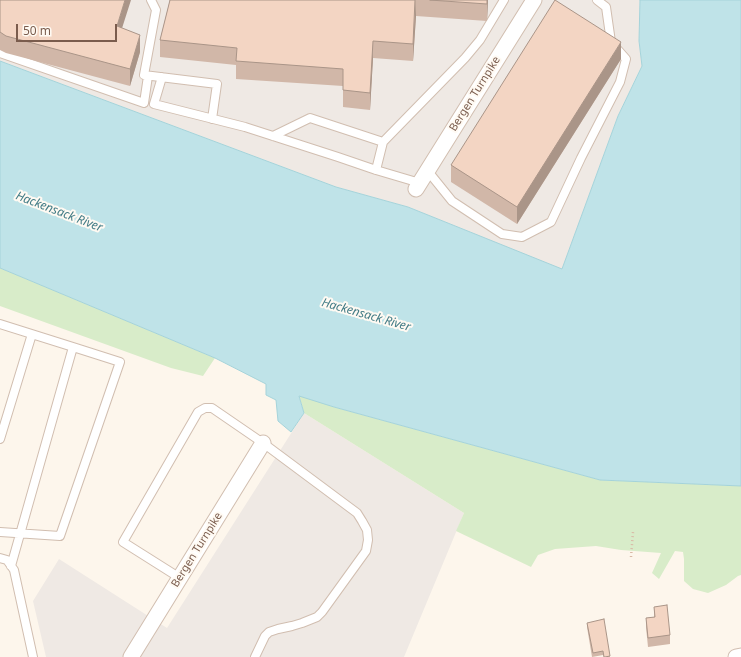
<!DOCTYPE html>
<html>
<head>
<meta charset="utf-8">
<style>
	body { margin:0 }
	#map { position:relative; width:741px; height:657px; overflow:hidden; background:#fdf6ec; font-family:"Noto Sans",sans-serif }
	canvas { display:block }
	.scale { position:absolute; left:16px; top:24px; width:101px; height:18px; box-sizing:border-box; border:2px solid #7a5c4d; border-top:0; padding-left:5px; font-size:12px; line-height:14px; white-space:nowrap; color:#7a5c4d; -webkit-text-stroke:3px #fffaf3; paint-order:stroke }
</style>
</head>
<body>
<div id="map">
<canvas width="741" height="657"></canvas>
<div class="scale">50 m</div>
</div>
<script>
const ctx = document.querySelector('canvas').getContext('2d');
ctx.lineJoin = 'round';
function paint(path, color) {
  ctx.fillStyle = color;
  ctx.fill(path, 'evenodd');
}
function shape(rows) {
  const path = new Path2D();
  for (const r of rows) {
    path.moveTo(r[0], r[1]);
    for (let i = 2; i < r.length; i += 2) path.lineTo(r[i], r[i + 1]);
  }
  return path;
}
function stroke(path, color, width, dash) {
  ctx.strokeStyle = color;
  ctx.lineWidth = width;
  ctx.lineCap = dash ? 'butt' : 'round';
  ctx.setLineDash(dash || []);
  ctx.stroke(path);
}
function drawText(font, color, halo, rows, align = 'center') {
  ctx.font = font + ' "Noto Sans",sans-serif';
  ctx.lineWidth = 4;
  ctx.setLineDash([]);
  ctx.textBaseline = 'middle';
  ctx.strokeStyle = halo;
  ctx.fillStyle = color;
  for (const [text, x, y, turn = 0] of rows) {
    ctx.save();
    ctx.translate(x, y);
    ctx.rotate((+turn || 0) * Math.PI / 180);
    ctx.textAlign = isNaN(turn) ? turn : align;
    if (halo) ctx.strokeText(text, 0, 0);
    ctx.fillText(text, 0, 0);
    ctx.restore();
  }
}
paint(shape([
	[0,0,640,0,639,41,642,65,618,116,562,270,408,207,336,187,0,61],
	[304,413,464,513,404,657,46,657,33,601,59,559,167,628]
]), '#efe9e4');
paint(shape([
	[0,268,215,358,203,376,171,368,0,306],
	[299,395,334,407,600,480,741,486,741,575,738,576,726,585,708,593,693,589,684,581,684,559,683,552,675,551,659,579,652,573,661,553,621,550,596,546,555,549,538,555,531,567,456,531,464,513,304,413]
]), '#d8ecc9');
const water = shape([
	[640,0,741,0,741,486,600,480,334,407,299,396,304,413,291,432,278,421,276,400,266,395,266,384,215,358,0,268,0,61,336,187,408,207,562,269,618,116,642,66,639,41,640,0]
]);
paint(water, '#bfe3e8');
stroke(water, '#a5d3da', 1);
const lane = shape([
	[151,0,156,10,144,75,217,84,212,119],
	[0,53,144,103,148,76],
	[162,77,154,104,245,127,338,157,376,170,420,183],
	[273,136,310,118,383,142,376,170],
	[383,142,465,58,480,40,504,0],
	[427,170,452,201,502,234,522,237,551,222,581,158,620,82,626,59,611,42,606,7,597,0],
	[0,324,73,347,11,566],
	[0,439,32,334],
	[0,532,60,536,120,362,73,347],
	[0,558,7,560,14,570,33,657],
	[180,578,123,542,198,412,205,408,212,408,263,443,357,513,362,521,367,530,368,540,366,551,322,612,317,617,302,623,292,626,278,629,269,632,265,636,255,657]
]);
const street = shape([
	[416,189,534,0],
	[131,657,263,443],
	[736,657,741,656]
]);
stroke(lane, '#d1beb0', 10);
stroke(street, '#d1beb0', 17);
stroke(shape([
	[631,557,633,532]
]), '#d9b8a5', 2.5, [1, 3]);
stroke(lane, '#fff', 8);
stroke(street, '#fff', 15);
paint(shape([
	[0,0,122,28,140,52,130,86,6,53,0,50],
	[170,0,488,0,487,21,416,16,413,61,373,58,370,110,343,107,343,86,236,79,236,65,160,57,160,40],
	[621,59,517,224,451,182,451,165],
	[654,607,670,635,670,644,648,647,646,627,646,618,654,617],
	[587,623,610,657,604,657,603,655,592,657,587,627]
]), '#d1b7a8');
paint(shape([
	[125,0,131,0,117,44,117,26],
	[416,0,416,16,413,61,413,44],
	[487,0,488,0,487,21],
	[140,35,140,52,130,86,130,69],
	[373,41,373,58,370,110,370,93],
	[621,42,621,59,517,224,517,207]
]), '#aa9588');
const building = shape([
	[0,0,125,0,117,26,140,35,130,69,6,36,0,32,0,0],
	[170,0,415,0,413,44,373,41,370,93,343,90,343,69,236,61,237,48,160,40,170,0],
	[430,0,487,0,487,4,430,0],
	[555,0,621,42,517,207,451,165,555,0],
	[667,605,670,635,648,638,646,618,655,617,654,607,667,605],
	[604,619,610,656,605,657,604,657,603,651,593,653,587,623,604,619]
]);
paint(building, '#f3d5c3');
stroke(building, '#aa9588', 1);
drawText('11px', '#7a5c4d', '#fffaf3', [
	["Bergen Turnpike",475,94,-58],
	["Bergen Turnpike",197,550,-58]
]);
drawText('italic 12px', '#437c86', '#fffaf3', [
	["Hackensack River",59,212,21],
	["Hackensack River",366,315,16]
]);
</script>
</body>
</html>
